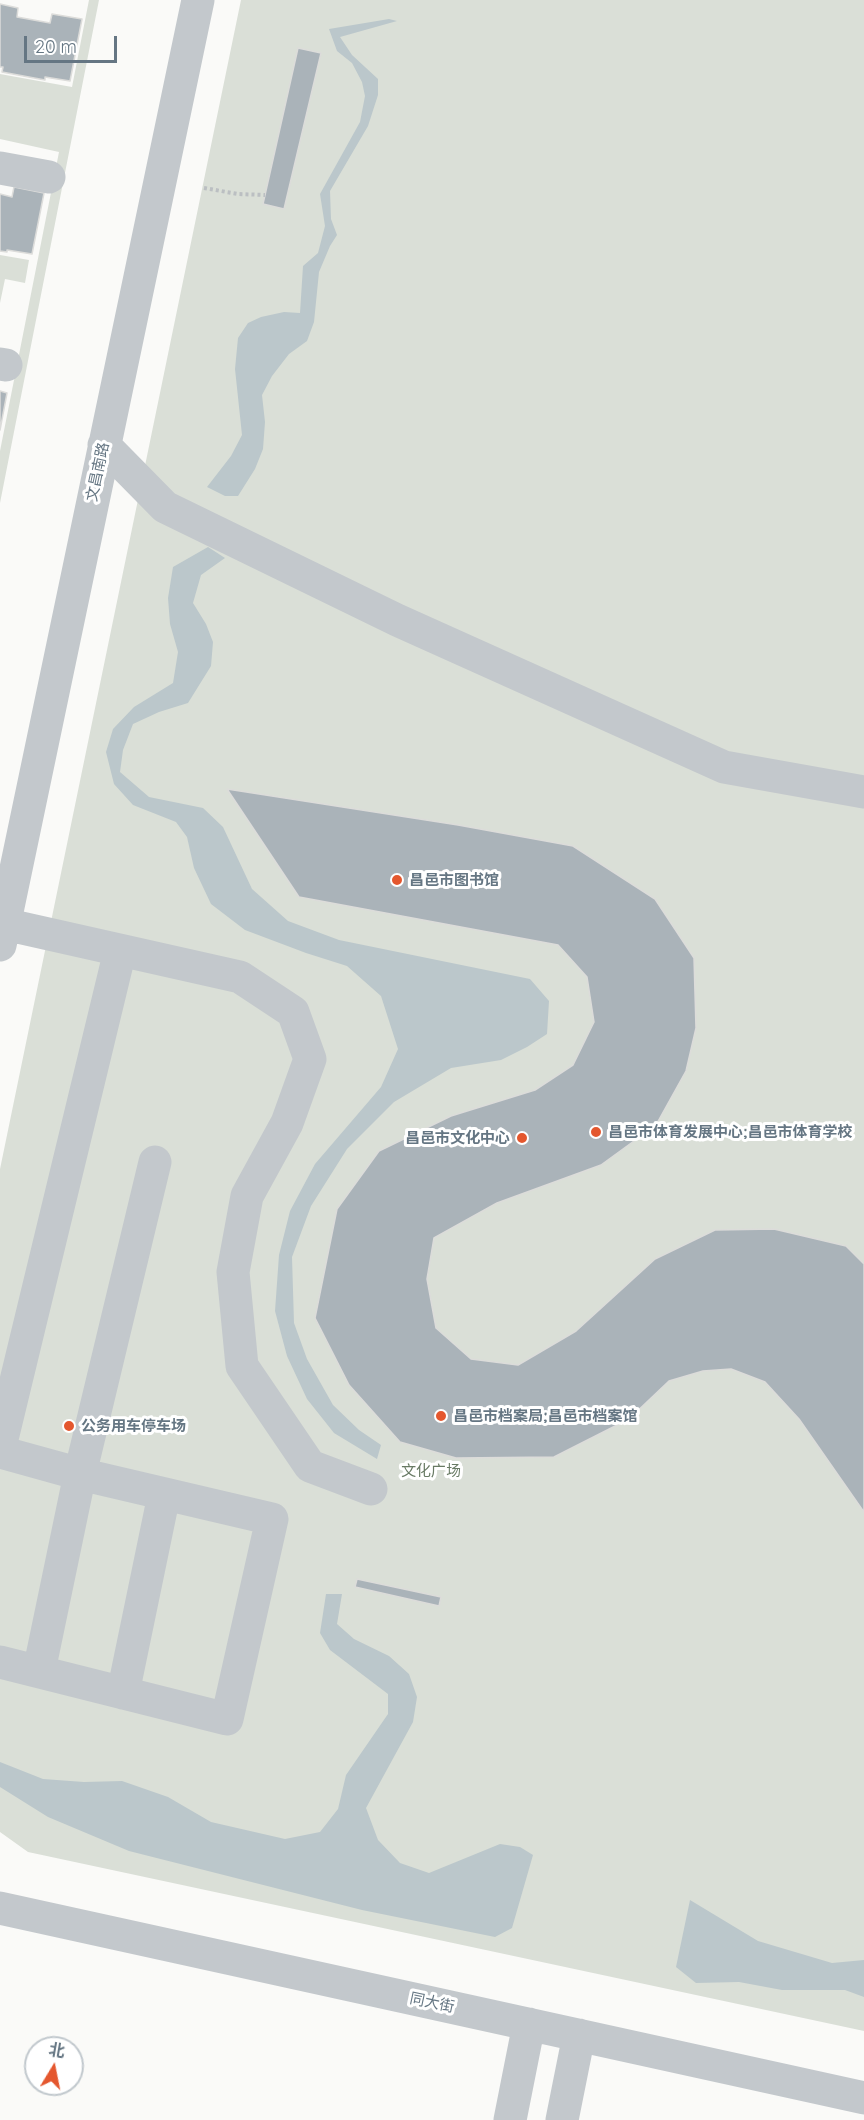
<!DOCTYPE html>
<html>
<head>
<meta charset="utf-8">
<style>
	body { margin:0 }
	#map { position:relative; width:864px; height:2120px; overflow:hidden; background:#fafaf8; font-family:Quicksand,"Noto Sans SC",sans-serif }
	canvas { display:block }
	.north { position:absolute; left:24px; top:2036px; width:60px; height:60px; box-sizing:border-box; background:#fff; border:2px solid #c1c8cd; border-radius:50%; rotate:10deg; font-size:16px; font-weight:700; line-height:24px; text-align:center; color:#657683 }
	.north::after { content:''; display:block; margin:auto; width:21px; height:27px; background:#e4572e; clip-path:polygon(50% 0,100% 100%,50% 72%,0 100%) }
	.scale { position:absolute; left:24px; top:36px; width:93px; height:27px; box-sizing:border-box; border:3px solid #657683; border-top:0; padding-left:8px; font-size:18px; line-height:21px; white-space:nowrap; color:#657683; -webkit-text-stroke:4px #fff; paint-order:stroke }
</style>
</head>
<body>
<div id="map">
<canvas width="864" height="2120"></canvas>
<div class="north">北</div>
<div class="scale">20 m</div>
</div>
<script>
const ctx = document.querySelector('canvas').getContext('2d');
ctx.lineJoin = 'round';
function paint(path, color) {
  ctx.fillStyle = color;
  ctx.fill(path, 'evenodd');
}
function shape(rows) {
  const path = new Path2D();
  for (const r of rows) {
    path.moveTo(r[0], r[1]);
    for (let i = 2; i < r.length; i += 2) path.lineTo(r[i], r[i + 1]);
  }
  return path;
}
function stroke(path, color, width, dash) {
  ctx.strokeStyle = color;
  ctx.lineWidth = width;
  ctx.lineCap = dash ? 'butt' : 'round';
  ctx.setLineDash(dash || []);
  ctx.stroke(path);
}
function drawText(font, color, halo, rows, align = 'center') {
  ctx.font = font + ' Quicksand,"Noto Sans SC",sans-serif';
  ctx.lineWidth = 6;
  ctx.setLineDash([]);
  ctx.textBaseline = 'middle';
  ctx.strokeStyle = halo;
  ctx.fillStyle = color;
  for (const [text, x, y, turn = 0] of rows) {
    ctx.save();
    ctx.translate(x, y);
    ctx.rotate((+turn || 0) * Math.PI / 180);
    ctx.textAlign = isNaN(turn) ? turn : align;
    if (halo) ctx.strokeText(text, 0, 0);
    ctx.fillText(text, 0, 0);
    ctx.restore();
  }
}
paint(shape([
	[89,0,99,0,0,503,0,451,59,152,0,139,0,74,72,87],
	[241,0,864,0,864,2031,28,1852,0,1832,0,1169],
	[0,255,29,260,25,283,5,279,0,303]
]), '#dadfd7');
paint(shape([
	[389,19,397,21,340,37,352,55,378,79,378,95,368,126,330,191,331,219,337,235,330,246,319,272,314,322,307,341,289,354,272,376,262,395,265,422,263,449,255,469,238,496,225,496,207,487,231,456,242,435,235,369,238,338,248,323,261,317,284,312,300,313,303,266,318,253,325,226,320,194,360,122,365,96,362,82,352,63,337,51,329,29],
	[208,547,225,558,201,575,193,603,206,624,213,642,211,666,188,703,159,712,133,724,123,750,120,772,149,797,203,808,223,827,252,889,288,921,339,940,530,979,549,1001,547,1034,527,1047,501,1060,451,1068,394,1102,347,1149,311,1206,292,1257,294,1323,307,1359,333,1405,359,1430,381,1445,377,1459,334,1433,307,1399,287,1356,275,1311,279,1255,290,1211,315,1164,381,1087,398,1049,381,996,347,966,306,953,245,930,211,904,194,868,187,837,176,822,133,805,114,784,106,752,113,729,134,707,173,683,178,652,170,624,168,598,173,567],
	[326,1594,342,1594,337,1624,354,1639,389,1656,409,1674,417,1697,413,1722,366,1808,378,1840,400,1863,429,1873,500,1844,520,1847,533,1855,512,1928,495,1937,362,1910,129,1851,48,1817,0,1787,0,1762,43,1779,84,1782,122,1781,168,1797,211,1822,285,1839,320,1832,338,1809,346,1775,388,1714,388,1694,330,1650,320,1633],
	[690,1900,758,1941,832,1963,864,1960,864,1997,845,1990,782,1990,739,1982,696,1983,676,1967]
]), '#bbc7cb');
const building = shape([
	[0,4,18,8,17,17,50,23,52,14,82,19,70,81,45,77,45,80,2,72,3,67,0,67,0,4],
	[298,48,321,53,284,209,263,204,298,48],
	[14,187,44,193,32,254,7,250,7,252,0,251,0,194,12,197,14,187],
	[0,391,7,393,0,430,0,391],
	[227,789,458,825,573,846,655,899,694,958,696,1028,686,1071,656,1125,601,1165,497,1203,434,1238,427,1279,436,1328,471,1359,518,1365,576,1331,655,1259,715,1230,774,1229,846,1246,864,1264,864,1512,799,1419,765,1382,731,1369,703,1371,669,1381,629,1419,554,1457,456,1458,400,1442,349,1385,315,1318,337,1209,379,1151,451,1116,535,1090,573,1065,594,1022,587,977,558,945,299,897,227,789],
	[357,1579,441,1597,439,1606,355,1587,357,1579]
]);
paint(building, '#aab3b9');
stroke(building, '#dcdcda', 1.5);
stroke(shape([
	[204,188,238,194,265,195]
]), '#bbbfc2', 4, [3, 3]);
stroke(shape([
	[0,168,49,177],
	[0,364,6,365],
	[104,445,165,507,397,620,724,767,864,792],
	[4,924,240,977,293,1012,310,1059,287,1123,247,1196,233,1272,242,1366,310,1466,371,1489],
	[0,945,198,0],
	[0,1447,120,951],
	[0,1452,80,1474,272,1519,227,1719,0,1662],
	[39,1671,80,1474,155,1162],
	[123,1693,164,1495],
	[0,1908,864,2098],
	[510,2120,529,2024],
	[562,2120,579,2035]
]), '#c3c8cc', 33);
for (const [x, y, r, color] of [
	[397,880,6,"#e4572e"],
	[596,1132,6,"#e4572e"],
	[522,1138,6,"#e4572e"],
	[441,1416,6,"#e4572e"],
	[69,1426,6,"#e4572e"]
]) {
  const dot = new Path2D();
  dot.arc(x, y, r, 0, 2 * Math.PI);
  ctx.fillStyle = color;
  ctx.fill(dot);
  stroke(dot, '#fff', 2);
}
drawText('15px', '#657683', '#fff', [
	["文昌南路",98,472,-78],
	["同大街",432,2003,12]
]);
drawText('bold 15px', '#657683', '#fff', [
	["昌邑市图书馆",409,880],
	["昌邑市体育发展中心;昌邑市体育学校",608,1132],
	["昌邑市文化中心",510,1138,"right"],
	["昌邑市档案局;昌邑市档案馆",453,1416],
	["公务用车停车场",81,1426]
], 'left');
drawText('15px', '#687a64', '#fff', [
	["文化广场",431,1471]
]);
</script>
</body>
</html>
